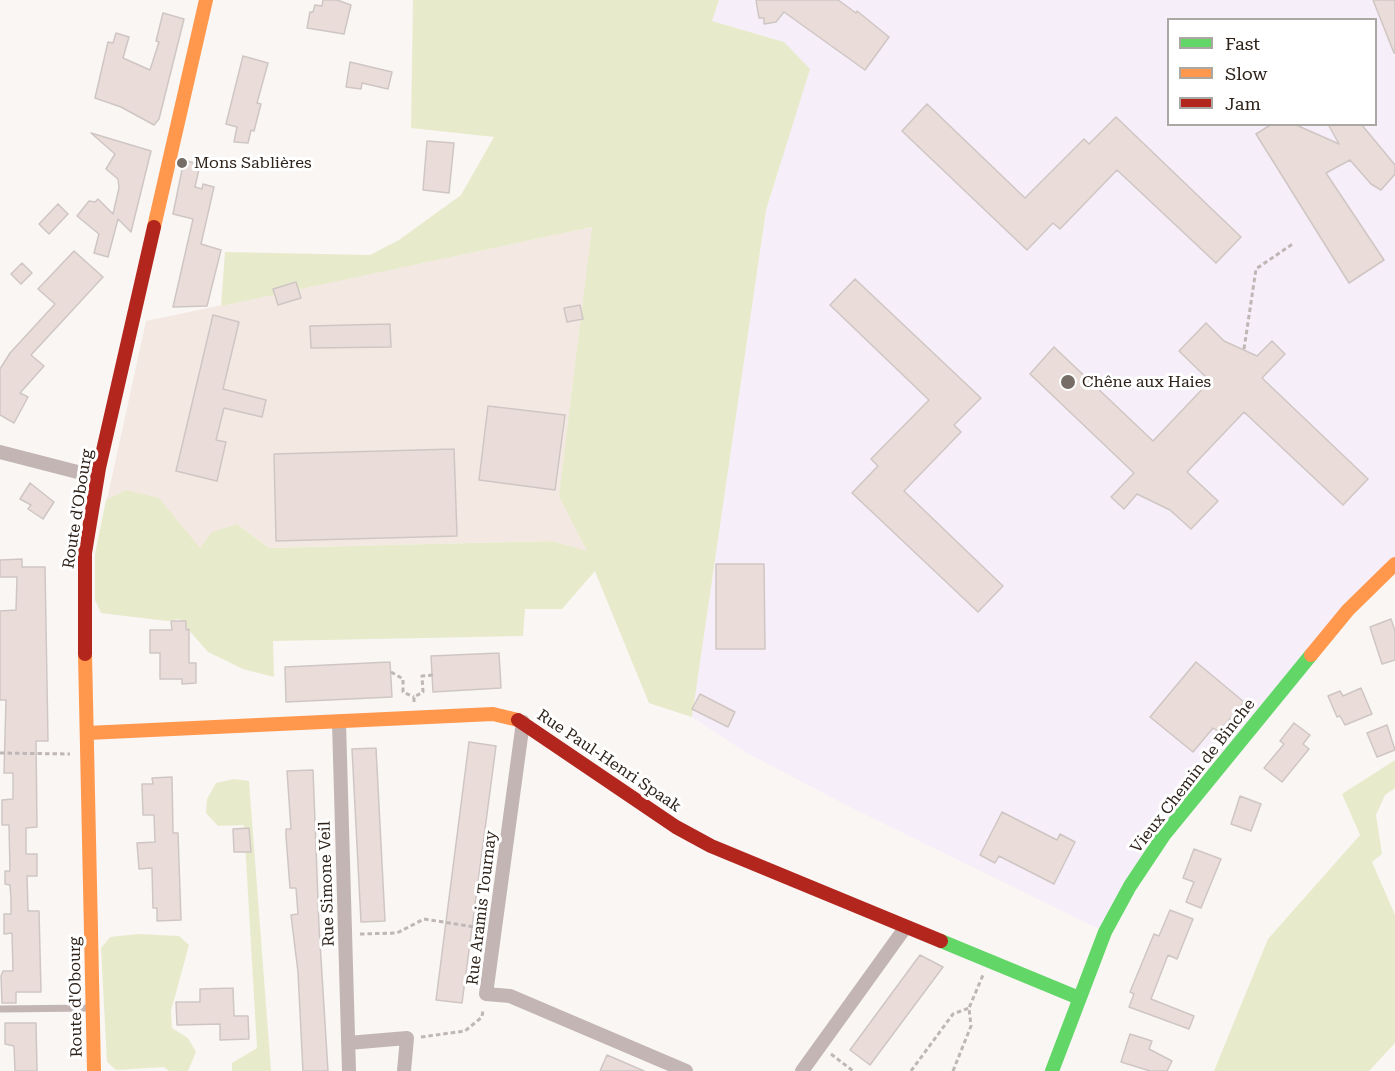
<!DOCTYPE html>
<html>
<head>
<meta charset="utf-8">
<style>
	body { margin:0 }
	#map { position:relative; width:1395px; height:1071px; overflow:hidden; background:#f9f6f4; font-family:"Roboto Serif",serif }
	canvas { display:block }
	.legend { position:absolute; left:1167px; top:18px; width:210px; height:108px; box-sizing:border-box; background:#fff; border:2px solid #aba7a3; margin:0; padding:8px 10px; list-style:none; font-size:18px; color:#2e231a }
	.legend li { display:flex; align-items:center; gap:12px; height:30px }
	.legend b { width:30px; border:2px solid #aba7a3 }
</style>
</head>
<body>
<div id="map">
<canvas width="1395" height="1071"></canvas>
<ul class="legend">
<li><b style="height:8px;background:#63d668"></b>Fast</li>
<li><b style="height:8px;background:#ff974d"></b>Slow</li>
<li><b style="height:8px;background:#b3261e"></b>Jam</li>
</ul>
</div>
<script>
const ctx = document.querySelector('canvas').getContext('2d');
ctx.lineJoin = 'round';
function paint(path, color) {
  ctx.fillStyle = color;
  ctx.fill(path, 'evenodd');
}
function shape(rows) {
  const path = new Path2D();
  for (const r of rows) {
    path.moveTo(r[0], r[1]);
    for (let i = 2; i < r.length; i += 2) path.lineTo(r[i], r[i + 1]);
  }
  return path;
}
function stroke(path, color, width, dash) {
  ctx.strokeStyle = color;
  ctx.lineWidth = width;
  ctx.lineCap = dash ? 'butt' : 'round';
  ctx.setLineDash(dash || []);
  ctx.stroke(path);
}
function drawText(font, color, halo, rows, align = 'center') {
  ctx.font = font + ' "Roboto Serif",serif';
  ctx.lineWidth = 6;
  ctx.setLineDash([]);
  ctx.textBaseline = 'middle';
  ctx.strokeStyle = halo;
  ctx.fillStyle = color;
  for (const [text, x, y, turn = 0] of rows) {
    ctx.save();
    ctx.translate(x, y);
    ctx.rotate((+turn || 0) * Math.PI / 180);
    ctx.textAlign = isNaN(turn) ? turn : align;
    if (halo) ctx.strokeText(text, 0, 0);
    ctx.fillText(text, 0, 0);
    ctx.restore();
  }
}
paint(shape([
	[766,210,692,717,649,703,587,552,552,541,269,548,237,524,168,621,101,613,95,600,95,554,146,321,592,227]
]), '#f3e9e2');
paint(shape([
	[719,0,1395,0,1395,564,1190,802,1105,932,848,806,747,753,692,717,766,210,778,173,784,42,711,21],
	[1168,20,1376,20,1376,124,1168,124]
]), '#f6eef8');
paint(shape([
	[413,0,719,0,712,21,784,42,810,69,766,210,692,717,649,703,595,571,562,609,525,609,523,636,273,641,274,677,243,669,208,652,179,619,168,621,101,613,95,600,95,554,106,500,126,490,159,498,200,548,212,532,237,524,269,548,552,541,587,551,559,496,592,227,221,306,225,252,370,255,399,240,461,195,494,137,411,128],
	[1395,760,1395,788,1385,795,1376,815,1382,854,1372,862,1395,915,1395,1043,1369,1071,1214,1071,1268,939,1360,835,1342,794],
	[234,779,249,781,271,1071,232,1071,232,1063,257,1048,244,825,218,826,206,813,207,799,216,783],
	[138,934,179,936,189,945,171,1011,172,1028,188,1038,196,1052,188,1071,169,1071,164,1067,116,1070,107,1062,101,948,110,937]
]), '#e8ebcb');
const building = shape([
	[323,0,337,0,351,5,344,34,307,28,310,12,313,12,315,5,322,6,323,0],
	[756,0,838,0,856,13,857,11,889,37,865,70,784,12,776,22,764,24,764,18,759,18,756,0],
	[1373,0,1395,0,1395,53,1394,53,1373,0],
	[163,13,184,19,159,119,154,125,121,107,95,98,108,42,113,43,116,33,129,37,123,58,150,70,159,42,156,41,163,13],
	[243,56,268,63,257,103,261,104,254,131,251,130,248,143,234,142,237,127,226,124,243,56],
	[350,62,392,72,388,89,362,83,361,89,346,87,350,62],
	[927,104,1025,198,1084,139,1089,144,1116,117,1241,237,1216,263,1117,170,1060,229,1053,223,1027,250,902,131,927,104],
	[1272,124,1294,124,1339,144,1328,124,1361,124,1395,165,1395,174,1381,190,1371,184,1350,160,1326,173,1384,260,1349,283,1256,134,1272,124],
	[91,133,151,151,131,232,118,219,108,257,94,253,99,234,77,216,89,201,95,202,98,199,113,214,119,188,118,179,106,169,115,154,91,133],
	[427,141,454,143,449,193,423,190,427,141],
	[184,160,197,164,195,168,199,169,195,187,202,189,203,184,214,187,201,244,221,250,207,306,173,307,193,219,173,214,184,160],
	[58,204,68,214,49,234,39,224,58,204],
	[74,251,103,277,31,355,44,366,20,393,28,397,14,423,0,415,0,369,10,353,55,304,38,289,74,251],
	[22,263,32,273,21,284,11,274,22,263],
	[855,279,981,398,954,425,961,432,904,491,1003,586,978,612,852,493,878,466,871,459,929,400,830,305,855,279],
	[296,282,301,298,278,305,273,289,296,282],
	[580,305,583,319,567,322,564,308,580,305],
	[213,315,239,322,223,389,266,400,262,417,224,408,216,440,226,442,217,481,176,471,213,315],
	[1206,323,1224,341,1257,356,1272,341,1285,354,1262,378,1368,479,1343,505,1244,412,1187,472,1218,501,1191,529,1170,510,1137,494,1124,509,1111,497,1134,473,1030,374,1054,347,1153,441,1210,381,1179,351,1206,323],
	[390,324,391,347,311,348,310,326,390,324],
	[488,406,565,415,555,490,479,480,488,406],
	[454,449,457,536,276,541,274,454,454,449],
	[30,483,54,502,43,519,28,509,31,505,20,499,30,483],
	[22,559,22,567,45,567,48,741,36,741,37,827,26,828,26,854,37,854,37,876,27,876,28,911,39,911,41,992,16,992,16,1003,2,1003,1,976,3,971,13,971,12,933,4,934,4,914,11,914,11,899,10,885,5,884,5,871,10,871,9,825,2,825,2,800,13,799,13,773,4,773,6,700,0,700,0,611,16,610,17,577,0,577,0,560,22,559],
	[716,564,764,564,765,649,716,649,716,564],
	[1391,619,1395,631,1395,660,1382,664,1370,627,1391,619],
	[171,621,186,621,186,630,189,629,189,663,196,663,196,683,182,684,182,679,160,679,160,653,150,653,150,630,172,630,171,621],
	[499,653,501,688,433,692,431,656,499,653],
	[390,662,392,697,286,702,285,667,390,662],
	[1196,662,1244,702,1219,732,1213,728,1193,752,1150,717,1196,662],
	[1361,688,1372,714,1345,725,1340,716,1337,717,1328,696,1340,691,1343,696,1361,688],
	[700,694,735,712,728,727,692,709,700,694],
	[1294,723,1310,735,1303,744,1309,749,1282,782,1264,768,1284,744,1280,741,1294,723],
	[1387,725,1395,750,1377,757,1367,733,1387,725],
	[469,742,496,746,462,1003,436,1000,469,742],
	[376,748,385,921,361,922,352,749,376,748],
	[313,770,319,927,328,1071,303,1071,298,972,291,915,298,914,296,888,290,888,286,836,286,829,291,829,287,771,313,770],
	[172,777,173,833,178,833,181,920,157,921,157,908,153,908,152,868,139,869,137,843,155,842,154,815,143,815,142,784,153,784,152,778,172,777],
	[1240,796,1261,804,1251,831,1231,824,1240,796],
	[1002,812,1057,840,1060,834,1075,842,1054,884,999,856,995,863,980,855,1002,812],
	[249,828,251,852,234,852,233,829,249,828],
	[1194,849,1221,859,1201,908,1186,902,1194,882,1183,878,1194,849],
	[1170,910,1193,919,1177,959,1168,955,1151,999,1194,1016,1189,1029,1129,1007,1134,994,1130,992,1154,934,1159,936,1170,910],
	[920,955,943,967,870,1065,850,1050,920,955],
	[233,988,234,1016,248,1016,249,1039,220,1040,220,1024,177,1025,176,1002,200,1002,200,989,233,988],
	[5,1023,36,1023,37,1071,15,1071,14,1046,5,1044,5,1023],
	[1130,1034,1152,1041,1149,1049,1172,1061,1167,1071,1150,1071,1121,1062,1130,1034],
	[607,1055,644,1071,600,1071,607,1055]
]);
paint(building, '#eaddd9');
stroke(building, '#cfc6c4', 1.5);
stroke(shape([
	[1244,349,1256,269,1294,243],
	[391,672,403,679,403,692,414,697],
	[414,702,414,697,423,692,422,676,433,675],
	[0,753,70,754],
	[360,934,397,933,424,919,481,928],
	[421,1037,465,1031,482,1017,483,1009],
	[831,1054,853,1071],
	[911,1071,953,1014,969,1008],
	[953,1071,971,1026,969,1008,983,975]
]), '#bfb6b6', 3, [4.5, 3]);
stroke(shape([
	[0,1009,90,1008]
]), '#c2b5b4', 7);
stroke(shape([
	[0,452,97,477],
	[523,722,486,994,510,996,686,1071],
	[339,723,349,1071],
	[348,1043,407,1038,404,1071],
	[802,1071,905,928]
]), '#c2b5b4', 14);
stroke(shape([
	[941,941,1079,998],
	[1052,1071,1105,932,1130,886,1164,835,1311,655]
]), '#63d668', 14);
stroke(shape([
	[154,227,206,0],
	[85,654,94,1071],
	[1311,655,1348,610,1395,564],
	[87,733,493,714,518,720]
]), '#ff974d', 14);
stroke(shape([
	[85,654,85,553,99,468,154,227],
	[518,720,676,827,711,846,941,941]
]), '#b3261e', 14);
for (const [x, y, r, color] of [
	[182,163,6,"#756d66"],
	[1068,382,8,"#756d66"]
]) {
  const dot = new Path2D();
  dot.arc(x, y, r, 0, 2 * Math.PI);
  ctx.fillStyle = color;
  ctx.fill(dot);
  stroke(dot, '#fff', 2);
}
drawText('16px', '#2e231a', '#fff', [
	["Mons Sablières",194,163],
	["Chêne aux Haies",1082,382]
], 'left');
drawText('16px', '#2e231a', '#fff', [
	["Route d'Obourg",78,509,-81],
	["Rue Paul-Henri Spaak",609,761,34],
	["Vieux Chemin de Binche",1193,776,-52],
	["Rue Simone Veil",327,884,-92],
	["Rue Aramis Tournay",482,908,-83],
	["Route d'Obourg",76,997,-91]
]);
</script>
</body>
</html>
